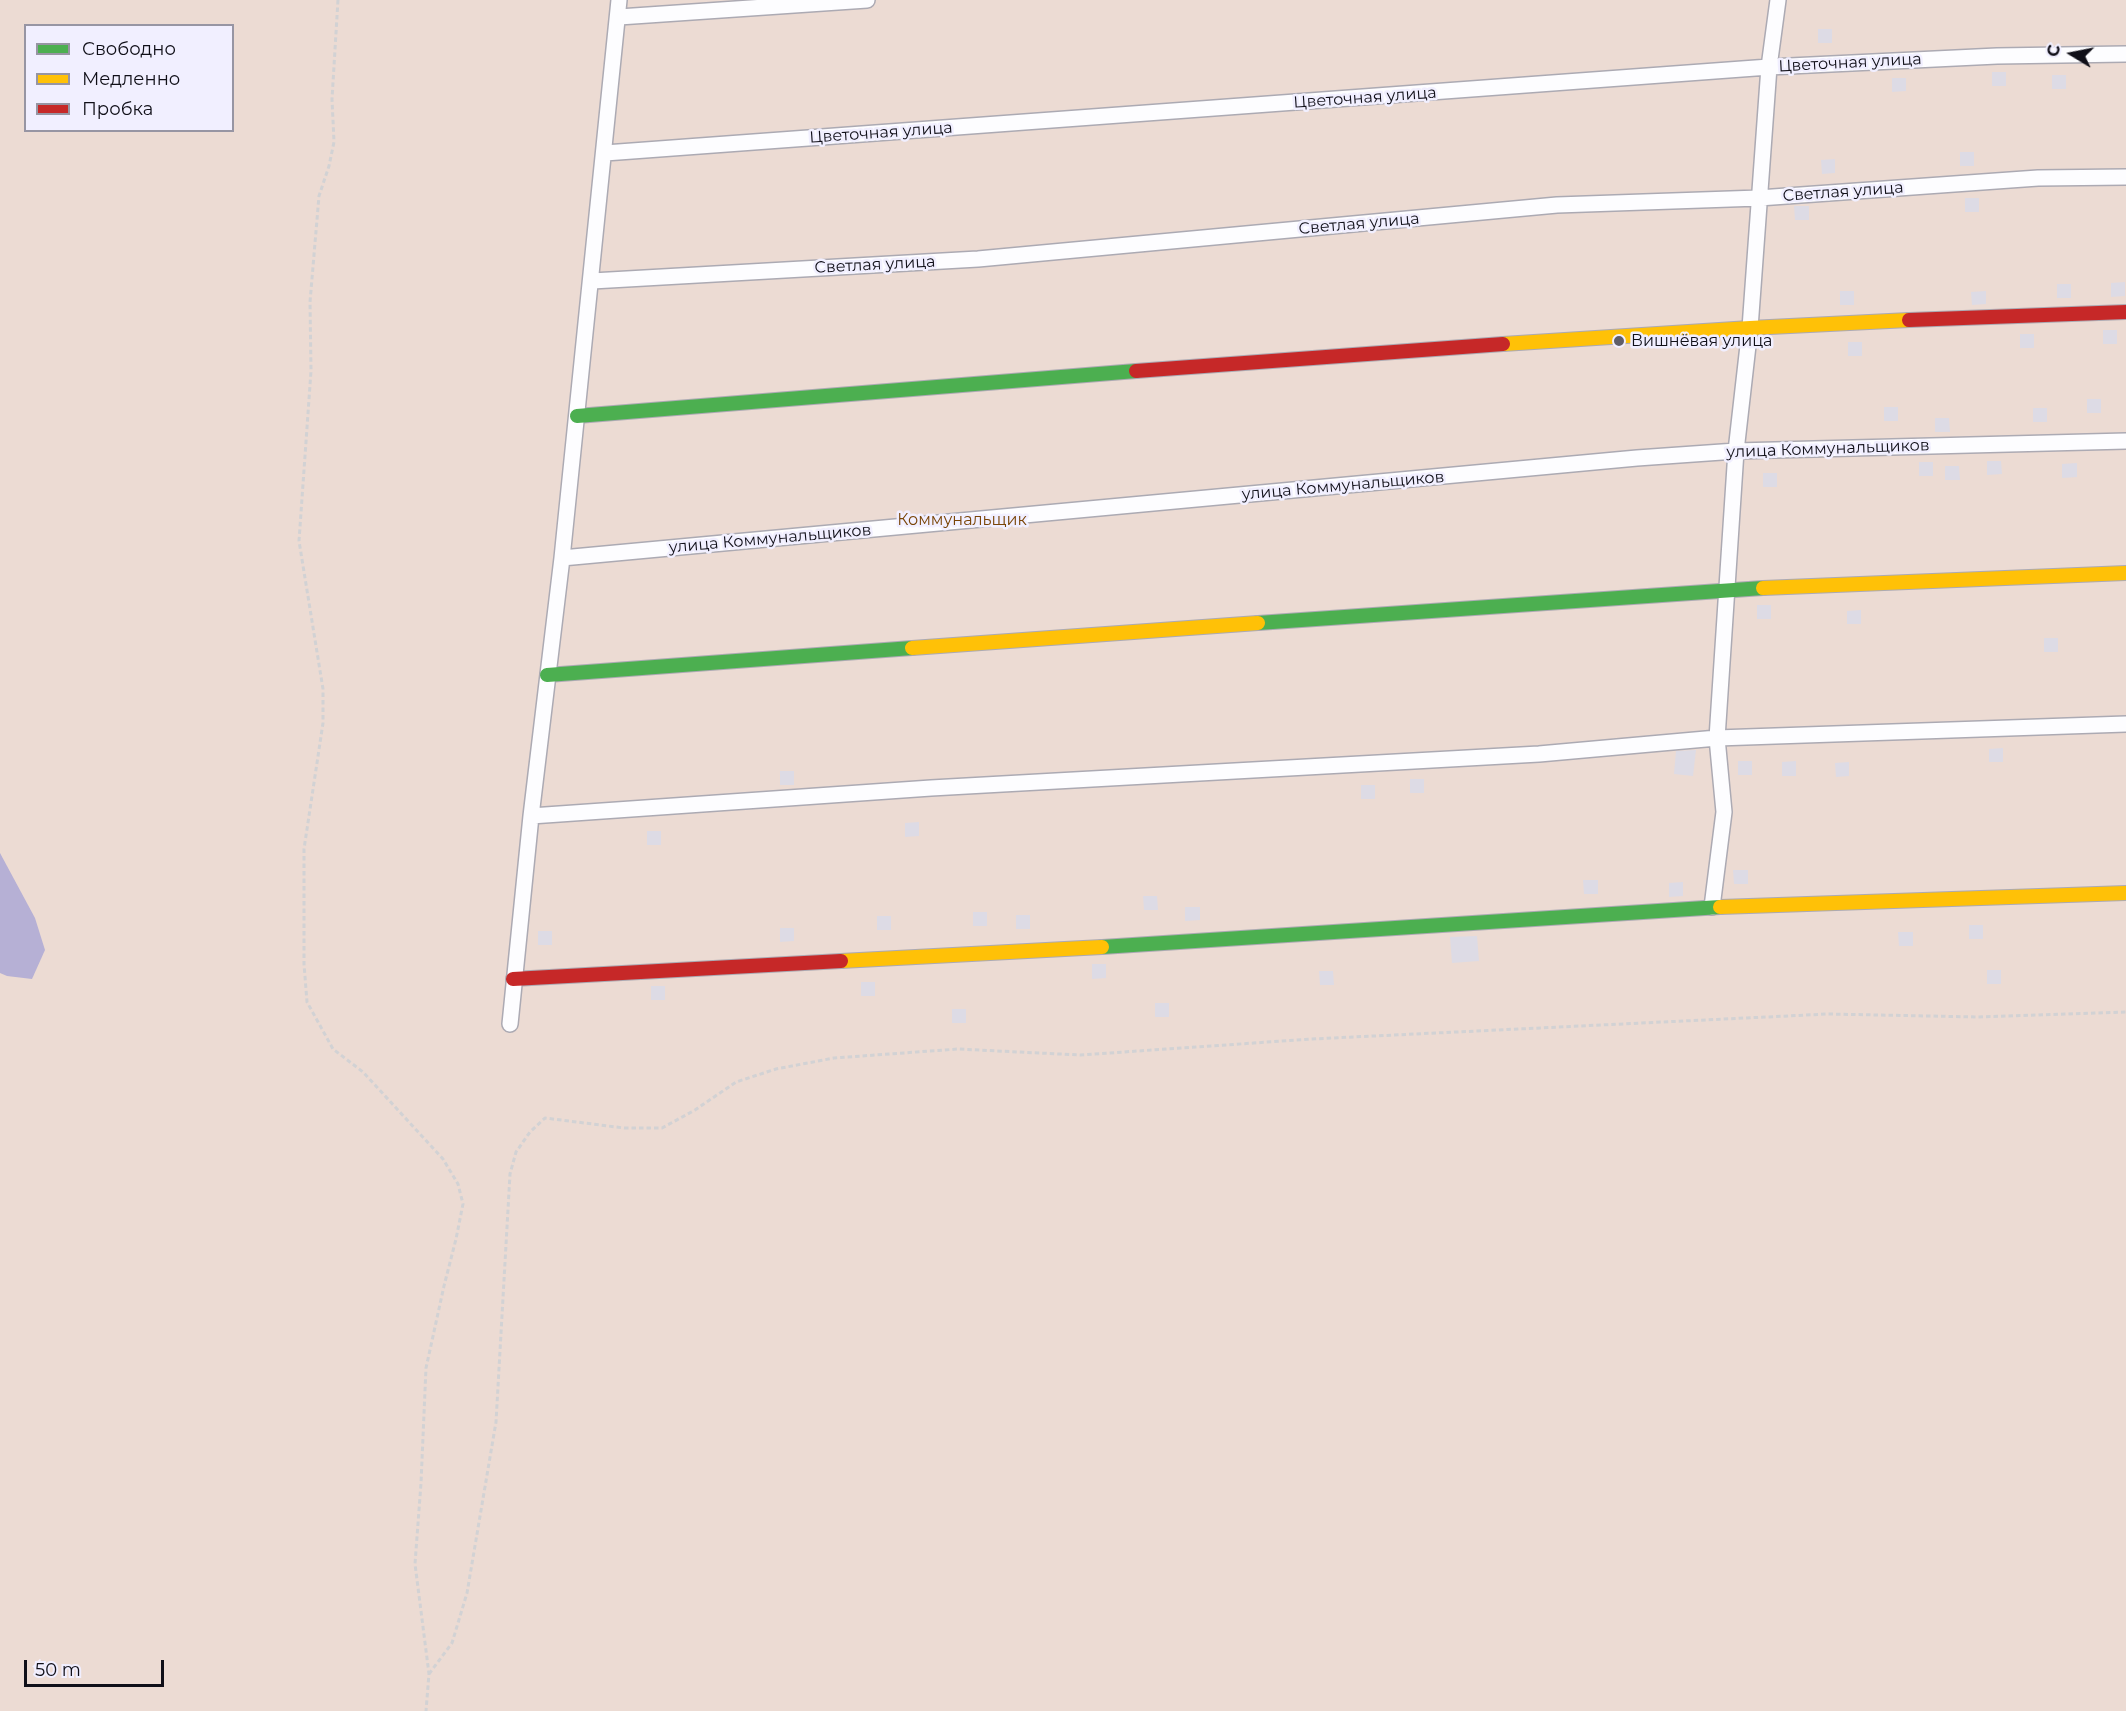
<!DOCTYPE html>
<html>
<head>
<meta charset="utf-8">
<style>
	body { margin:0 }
	#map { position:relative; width:2126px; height:1711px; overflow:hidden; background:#f4f2fc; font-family:Montserrat,sans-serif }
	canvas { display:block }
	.legend { position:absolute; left:24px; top:24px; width:210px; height:108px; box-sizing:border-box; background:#f1efff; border:2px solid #9795a3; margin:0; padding:8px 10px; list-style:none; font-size:18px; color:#100f18 }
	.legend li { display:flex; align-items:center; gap:12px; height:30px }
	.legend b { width:30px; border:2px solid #9795a3 }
	.north { position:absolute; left:2042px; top:24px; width:60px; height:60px; -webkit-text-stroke:4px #f1efff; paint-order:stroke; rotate:280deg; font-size:16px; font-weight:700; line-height:24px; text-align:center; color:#100f18 }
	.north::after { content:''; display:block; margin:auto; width:21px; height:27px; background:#100f18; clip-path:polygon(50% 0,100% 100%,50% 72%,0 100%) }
	.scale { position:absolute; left:24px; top:1660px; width:140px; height:27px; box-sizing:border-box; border:3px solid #100f18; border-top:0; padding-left:8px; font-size:18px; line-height:21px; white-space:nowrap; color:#100f18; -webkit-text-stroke:4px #f1efff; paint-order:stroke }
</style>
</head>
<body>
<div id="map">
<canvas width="2126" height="1711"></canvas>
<ul class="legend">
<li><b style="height:8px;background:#4caf50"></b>Свободно</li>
<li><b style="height:8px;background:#ffc107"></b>Медленно</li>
<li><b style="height:8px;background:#c62828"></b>Пробка</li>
</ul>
<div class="north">С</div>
<div class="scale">50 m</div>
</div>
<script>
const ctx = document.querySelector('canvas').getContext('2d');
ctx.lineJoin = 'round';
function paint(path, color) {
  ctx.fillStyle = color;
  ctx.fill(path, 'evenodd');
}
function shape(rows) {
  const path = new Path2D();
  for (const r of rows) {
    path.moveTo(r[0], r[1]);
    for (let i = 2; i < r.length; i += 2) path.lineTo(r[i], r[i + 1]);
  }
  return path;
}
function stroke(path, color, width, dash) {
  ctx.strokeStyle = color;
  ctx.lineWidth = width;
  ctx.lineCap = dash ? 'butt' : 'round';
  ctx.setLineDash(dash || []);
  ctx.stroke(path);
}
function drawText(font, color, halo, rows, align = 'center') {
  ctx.font = font + ' Montserrat,sans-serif';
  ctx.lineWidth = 5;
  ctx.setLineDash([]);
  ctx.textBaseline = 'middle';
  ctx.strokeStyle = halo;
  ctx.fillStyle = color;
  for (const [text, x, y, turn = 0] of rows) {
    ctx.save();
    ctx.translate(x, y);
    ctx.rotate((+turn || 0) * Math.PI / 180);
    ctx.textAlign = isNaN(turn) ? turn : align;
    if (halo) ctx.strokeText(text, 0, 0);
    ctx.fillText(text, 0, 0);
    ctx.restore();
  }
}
paint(shape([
	[0,0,2126,0,2126,1711,0,1711],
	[26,26,232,26,232,130,26,130]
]), '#ecdbd3');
paint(shape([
	[0,853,35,918,45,950,32,979,7,976,0,973]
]), '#b6b0d5');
paint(shape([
	[1818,29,1832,29,1832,43,1818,43],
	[1992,72,2006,72,2006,86,1992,86],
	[2052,75,2066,75,2066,89,2052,89],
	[1892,78,1906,78,1906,91,1892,92],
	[1960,152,1974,152,1974,166,1960,166],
	[1835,159,1835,173,1822,174,1821,160],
	[1965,198,1979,198,1979,212,1965,212],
	[1794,206,1809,206,1809,220,1795,220],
	[2125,282,2125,296,2111,297,2111,283],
	[2057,284,2071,284,2071,298,2057,298],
	[1840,291,1854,291,1854,305,1840,305],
	[1986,291,1986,304,1972,305,1971,292],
	[2103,330,2117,330,2117,344,2103,344],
	[2020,334,2034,334,2034,348,2020,348],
	[1848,342,1862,342,1862,356,1848,356],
	[2087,399,2101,399,2101,413,2087,413],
	[1884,407,1898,407,1898,421,1884,421],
	[2033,408,2047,408,2047,422,2033,422],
	[1935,418,1949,418,1950,432,1935,432],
	[1987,461,2001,461,2002,474,1987,475],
	[1919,462,1933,462,1933,476,1919,476],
	[2077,463,2077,477,2062,478,2062,464],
	[1945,466,1959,466,1960,480,1945,480],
	[1763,473,1777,473,1777,487,1763,487],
	[1757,605,1771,605,1771,619,1757,619],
	[1861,610,1861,624,1847,624,1847,611],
	[2044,638,2058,638,2058,652,2044,652],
	[2003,748,2003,762,1989,762,1989,749],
	[1696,750,1693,776,1674,774,1676,751],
	[1738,761,1752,761,1752,775,1738,775],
	[1796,761,1796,776,1782,776,1782,762],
	[1849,762,1849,776,1836,777,1835,763],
	[780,771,794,771,794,785,780,785],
	[1410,779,1424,779,1424,793,1410,793],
	[1361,785,1375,785,1375,799,1361,799],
	[919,822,919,836,905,837,905,823],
	[647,831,661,831,661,845,647,845],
	[1733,870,1748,870,1748,884,1734,884],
	[1583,880,1598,880,1598,894,1584,894],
	[1683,882,1683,896,1669,897,1669,883],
	[1143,896,1157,896,1158,910,1144,910],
	[1185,907,1200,907,1200,920,1185,921],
	[973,912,987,912,987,926,973,926],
	[1016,915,1030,915,1030,929,1016,929],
	[877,916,891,916,891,930,877,930],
	[1969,925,1983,925,1983,939,1969,939],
	[780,928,794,928,794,941,780,942],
	[538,931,552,931,552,945,538,945],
	[1898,932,1913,932,1913,946,1899,946],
	[1477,936,1479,961,1452,963,1450,937],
	[1092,964,1106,964,1106,978,1092,979],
	[1987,970,2001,970,2001,984,1987,984],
	[1319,971,1333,971,1334,985,1320,985],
	[861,982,875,982,875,996,861,996],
	[651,986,665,986,665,1000,651,1000],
	[1155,1003,1169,1003,1169,1017,1155,1017],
	[952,1009,966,1009,966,1023,952,1023]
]), '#dddbe5');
const street = shape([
	[619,17,867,0],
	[605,153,1769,67,1997,56,2126,54],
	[592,281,978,259,1557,205,1759,198,2038,178,2126,177],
	[562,558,1637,458,1736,451,2126,441],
	[531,816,931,788,1539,754,1717,738,2126,724],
	[1712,907,1724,812,1717,738,1736,451,1750,328,1769,67,1778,0],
	[510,1024,531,816,562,558,619,0]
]);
const fast = shape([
	[577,416,1136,371],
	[1258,623,1763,588],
	[547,675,912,648],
	[1102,947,1720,907]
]);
const slow = shape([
	[1503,344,1750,328,1909,320],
	[1763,588,2126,573],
	[912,648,1258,623],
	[1720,907,2126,893],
	[841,961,1102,947]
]);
const jam = shape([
	[1909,320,2126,312],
	[1136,371,1503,344],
	[513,979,841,961]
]);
stroke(street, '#acaab3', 18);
stroke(fast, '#acaab3', 16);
stroke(slow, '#acaab3', 16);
stroke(jam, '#acaab3', 16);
stroke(shape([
	[338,0,332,99,334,142,329,166,319,196,310,302,311,371,299,541,323,689,323,723,304,849,304,964,307,1002,333,1049,363,1072,443,1159,458,1184,463,1204,456,1239,444,1286,426,1368,421,1483,415,1564,429,1674,426,1711],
	[429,1674,452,1643,467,1593,496,1422,510,1174,516,1152,530,1132,545,1118,624,1128,662,1128,695,1110,736,1082,776,1069,834,1058,958,1049,1080,1055,1312,1039,1828,1014,1978,1017,2126,1012]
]), '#d2d2d4', 3, [4.5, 3]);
stroke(street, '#fdfdff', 15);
stroke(fast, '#4caf50', 14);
stroke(slow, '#ffc107', 14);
stroke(jam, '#c62828', 14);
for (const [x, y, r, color] of [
	[1619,341,6,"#605e68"]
]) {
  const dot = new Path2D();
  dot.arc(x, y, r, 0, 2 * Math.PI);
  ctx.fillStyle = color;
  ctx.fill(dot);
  stroke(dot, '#f1efff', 2);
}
drawText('16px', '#100f18', '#f1efff', [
	["Цветочная улица",1850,63,-3],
	["Цветочная улица",1365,98,-4],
	["Цветочная улица",881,133,-4],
	["Светлая улица",1843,192,-4],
	["Светлая улица",1359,224,-5],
	["Светлая улица",875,265,-3],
	["улица Коммунальщиков",1828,449,-2],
	["улица Коммунальщиков",1343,486,-5],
	["улица Коммунальщиков",770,539,-5]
]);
drawText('16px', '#100f18', '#f1efff', [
	["Вишнёвая улица",1631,341]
], 'left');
drawText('16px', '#794406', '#f1efff', [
	["Коммунальщик",962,520]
]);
</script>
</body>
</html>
